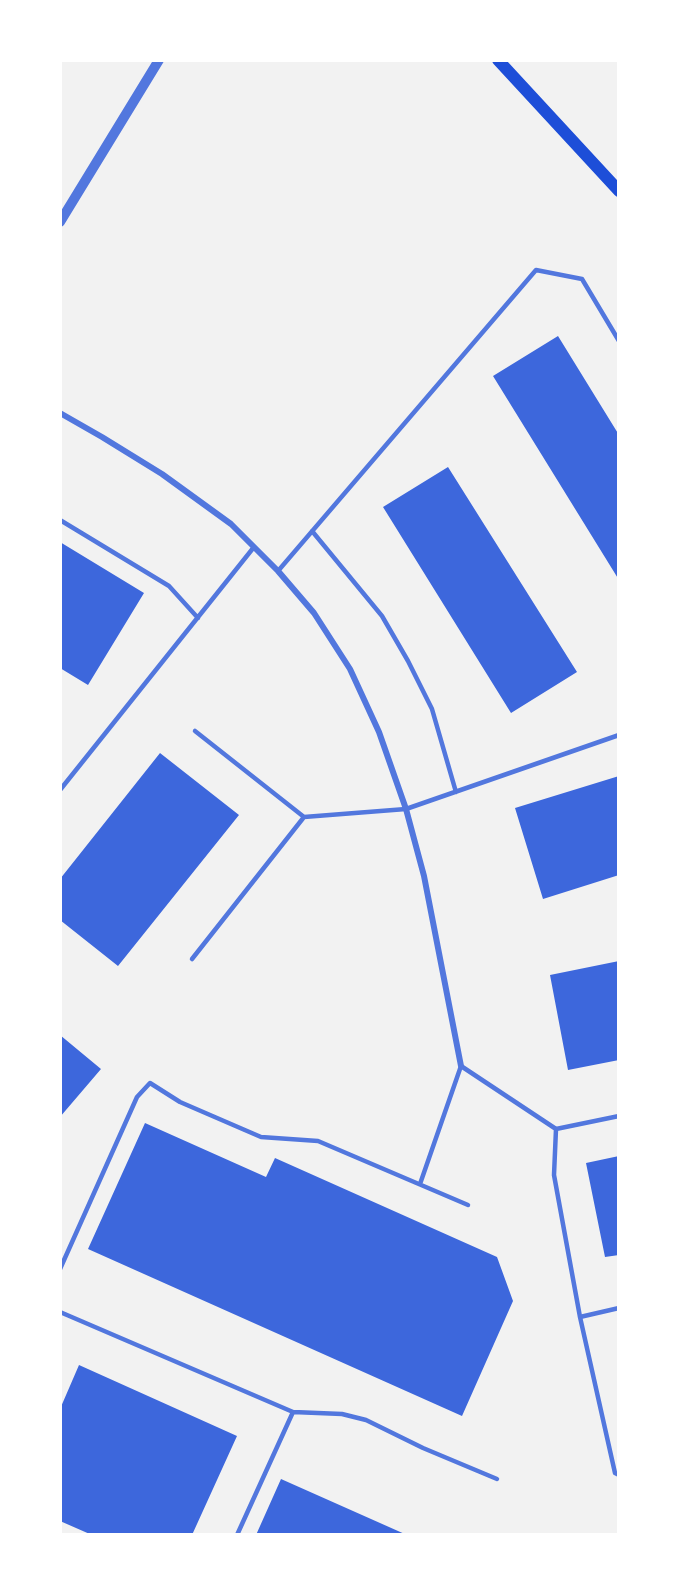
<!DOCTYPE html>
<html>
<head>
<meta charset="utf-8">
<style>
	body { margin:0 }
	#map { position:relative; width:679px; height:1595px; overflow:hidden; background:#f2f2f2; font-family:Montserrat,sans-serif }
	canvas { display:block }
	.frame { position:absolute; inset:0; border:62px solid #fff; pointer-events:none }
</style>
</head>
<body>
<div id="map">
<canvas width="679" height="1595"></canvas>
<div class="frame"></div>
</div>
<script>
const ctx = document.querySelector('canvas').getContext('2d');
ctx.lineJoin = 'round';
function paint(path, color) {
  ctx.fillStyle = color;
  ctx.fill(path, 'evenodd');
}
function shape(rows) {
  const path = new Path2D();
  for (const r of rows) {
    path.moveTo(r[0], r[1]);
    for (let i = 2; i < r.length; i += 2) path.lineTo(r[i], r[i + 1]);
  }
  return path;
}
function stroke(path, color, width, dash) {
  ctx.strokeStyle = color;
  ctx.lineWidth = width;
  ctx.lineCap = dash ? 'butt' : 'round';
  ctx.setLineDash(dash || []);
  ctx.stroke(path);
}
paint(shape([
	[558,336,619,435,619,580,493,376],
	[448,467,577,672,511,713,383,507],
	[60,542,144,593,88,685,60,668],
	[160,753,239,815,118,966,60,920,60,879],
	[619,776,619,875,543,899,515,808],
	[619,961,619,1060,568,1070,550,975],
	[60,1035,101,1069,60,1117],
	[145,1123,266,1177,275,1158,497,1257,513,1301,462,1416,88,1249],
	[619,1156,619,1255,605,1257,586,1163],
	[79,1365,237,1436,192,1535,92,1535,60,1521,60,1409],
	[281,1479,407,1535,256,1535]
]), '#3d67dc');
stroke(shape([
	[60,520,169,586,198,618],
	[312,531,382,616,408,661,432,709,456,792],
	[278,571,536,270,582,279,619,341],
	[195,731,304,817],
	[60,790,254,547],
	[192,959,304,817,406,809,619,735],
	[556,1129,554,1175,580,1317,615,1473,619,1475],
	[420,1184,461,1066,556,1129,619,1116],
	[60,1269,137,1097,150,1083,180,1102,261,1137,318,1141,468,1205],
	[60,1312,293,1412,237,1535],
	[580,1317,619,1308],
	[293,1412,342,1414,366,1420,423,1448,497,1479]
]), '#5277de', 4.5);
stroke(shape([
	[60,413,102,437,162,474,231,524,278,571,314,613,350,669,379,732,406,809,424,876,461,1066]
]), '#5277de', 6);
stroke(shape([
	[60,222,159,60]
]), '#5277de', 10);
stroke(shape([
	[498,60,619,191]
]), '#1d4ed8', 12);
</script>
</body>
</html>
